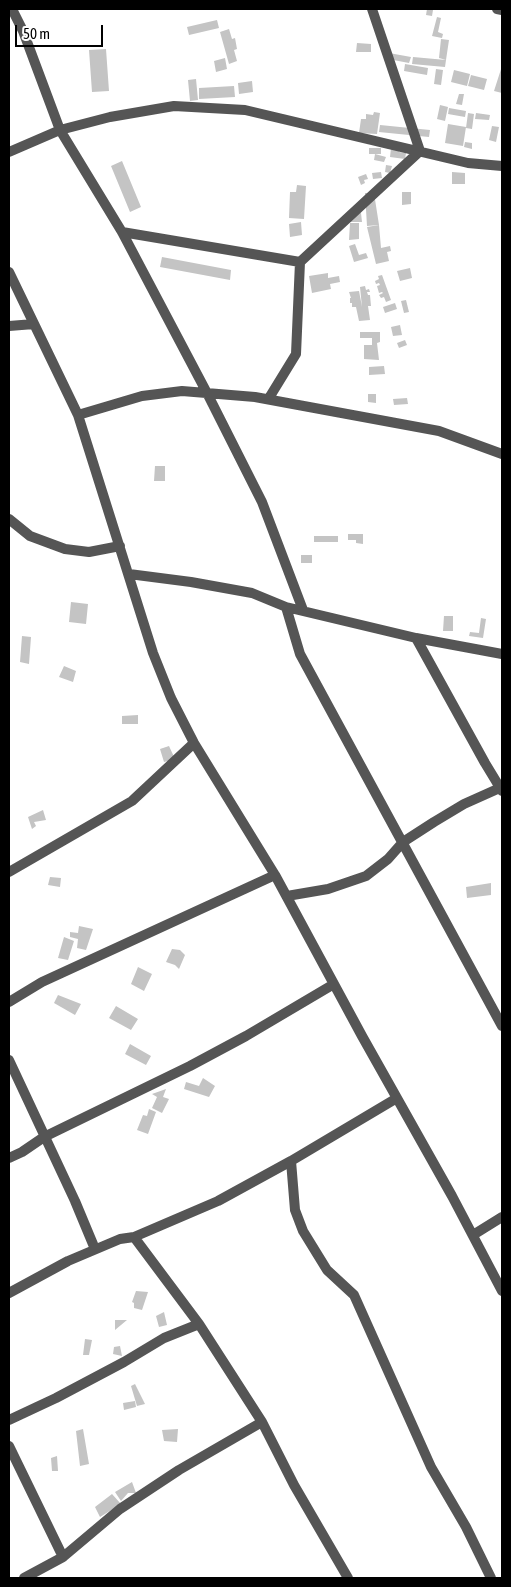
<!DOCTYPE html>
<html>
<head>
<meta charset="utf-8">
<style>
	body { margin:0 }
	#map { position:relative; width:511px; height:1587px; overflow:hidden; background:#fff; font-family:"Asap Condensed",sans-serif }
	canvas { display:block }
	.frame { position:absolute; inset:0; border:10px solid #000; pointer-events:none }
	.scale { position:absolute; left:15px; top:25px; width:88px; height:22px; box-sizing:border-box; border:2px solid #000; border-top:0; padding-left:6px; font-size:15px; line-height:18px; white-space:nowrap; color:#000; -webkit-text-stroke:4px #fff; paint-order:stroke }
</style>
</head>
<body>
<div id="map">
<canvas width="511" height="1587"></canvas>
<div class="frame"></div>
<div class="scale">50 m</div>
</div>
<script>
const ctx = document.querySelector('canvas').getContext('2d');
ctx.lineJoin = 'round';
function paint(path, color) {
  ctx.fillStyle = color;
  ctx.fill(path, 'evenodd');
}
function shape(rows) {
  const path = new Path2D();
  for (const r of rows) {
    path.moveTo(r[0], r[1]);
    for (let i = 2; i < r.length; i += 2) path.lineTo(r[i], r[i + 1]);
  }
  return path;
}
function stroke(path, color, width, dash) {
  ctx.strokeStyle = color;
  ctx.lineWidth = width;
  ctx.lineCap = dash ? 'butt' : 'round';
  ctx.setLineDash(dash || []);
  ctx.stroke(path);
}
paint(shape([
	[427,9,433,10,432,16,426,15],
	[437,17,441,18,438,32,443,34,442,38,432,36],
	[217,20,219,28,189,35,187,27],
	[229,29,232,39,235,38,237,49,234,50,237,61,229,64,220,32],
	[441,39,449,40,446,60,439,58],
	[357,43,371,44,371,52,356,52],
	[106,49,109,91,92,92,89,50],
	[389,53,411,57,409,63,388,59],
	[413,57,446,60,445,67,412,64],
	[225,58,227,69,216,72,214,61],
	[405,64,428,68,427,75,404,71],
	[502,66,502,93,494,91],
	[436,69,443,70,441,85,434,84],
	[454,70,470,74,467,86,451,82],
	[471,75,487,79,484,90,468,86],
	[196,79,198,100,190,101,188,80],
	[252,81,253,92,239,94,238,83],
	[234,86,235,97,199,99,199,88],
	[459,94,464,94,462,105,456,104],
	[440,105,448,107,445,121,437,119],
	[449,108,466,111,465,117,448,114],
	[374,112,380,113,377,134,359,133,361,119,366,119,366,114,373,115],
	[468,113,474,114,472,129,466,128],
	[476,113,490,115,489,120,475,119],
	[448,124,466,127,463,146,445,143],
	[380,125,430,130,429,137,379,132],
	[492,126,499,127,496,142,489,140],
	[465,142,472,143,472,149,464,147],
	[369,148,381,148,381,154,369,154],
	[391,148,400,149,399,152,406,153,405,159,390,157],
	[375,154,386,157,384,162,374,160],
	[122,161,141,207,130,212,111,166],
	[386,165,392,166,390,173,385,172],
	[381,172,382,178,373,179,372,173],
	[452,172,465,173,465,184,452,184],
	[366,174,368,179,364,180,365,183,361,185,358,177],
	[297,185,306,186,304,219,289,218,290,192,296,192],
	[402,192,411,192,411,204,402,205],
	[365,193,374,193,379,225,367,226],
	[361,213,362,222,351,222,350,214],
	[301,222,302,235,290,237,289,224],
	[350,223,359,223,359,239,349,240],
	[379,225,381,248,390,246,391,251,387,252,389,261,376,264,367,227],
	[355,244,359,255,366,253,368,258,354,262,349,246],
	[162,257,231,270,230,280,160,267],
	[410,268,412,278,400,281,397,271],
	[328,273,328,278,339,276,340,282,330,284,331,289,312,293,309,276],
	[382,275,391,300,386,302,384,297,381,298,379,295,383,293,382,292,379,293,377,286,380,285,379,283,376,284,375,281,379,279,378,276],
	[365,286,366,290,369,289,370,292,367,292,368,295,370,295,371,306,368,306,370,320,359,321,356,307,352,307,352,303,350,303,350,298,351,298,349,292,359,291,362,307,360,287],
	[406,300,409,312,404,313,401,301],
	[395,303,397,309,385,313,383,307],
	[400,325,402,335,393,336,391,327],
	[360,332,380,332,380,342,377,343,379,360,364,359,364,345,372,345,372,338,360,338],
	[405,340,407,345,399,348,397,343],
	[384,366,385,374,369,375,369,367],
	[368,394,376,394,376,403,368,402],
	[407,398,408,404,394,405,393,399],
	[155,466,165,466,165,481,154,481],
	[348,534,363,534,363,544,356,543,356,540,348,540],
	[314,536,338,536,338,542,314,542],
	[301,555,312,555,312,563,301,563],
	[71,602,88,604,86,624,69,622],
	[444,616,453,616,453,631,443,631],
	[481,618,486,619,483,638,469,636,470,632,479,633],
	[22,636,31,637,29,664,20,662],
	[64,666,76,671,73,682,59,677],
	[138,715,138,724,122,724,122,716],
	[169,746,175,759,164,762,160,749],
	[43,810,46,820,34,822,36,826,32,829,28,817],
	[50,877,61,878,60,887,48,885],
	[491,883,491,895,467,898,466,887],
	[79,926,93,929,86,950,77,948,78,939,70,937,70,932,78,933],
	[64,937,74,941,68,960,58,958],
	[172,949,180,950,185,955,179,969,175,965,166,962],
	[138,967,152,974,144,991,131,984],
	[58,995,81,1004,75,1015,54,1003],
	[116,1006,138,1019,131,1030,109,1018],
	[130,1044,151,1056,146,1065,125,1054],
	[203,1078,215,1086,209,1097,184,1089,186,1082,199,1086],
	[166,1089,163,1097,169,1099,162,1113,152,1108,157,1097,152,1094],
	[149,1109,156,1112,148,1134,137,1130,143,1115,147,1116],
	[136,1291,148,1292,142,1310,134,1308,134,1303,132,1302],
	[164,1312,167,1325,159,1327,156,1316],
	[115,1320,127,1320,115,1330],
	[85,1339,92,1340,89,1355,83,1355],
	[120,1346,122,1356,113,1354,114,1347],
	[135,1384,145,1404,137,1406,131,1386],
	[135,1401,136,1407,124,1410,123,1403],
	[83,1429,89,1464,80,1466,76,1431],
	[178,1429,177,1442,164,1441,162,1430],
	[57,1456,58,1471,52,1471,51,1458],
	[132,1482,136,1493,128,1493,121,1501,115,1492],
	[112,1494,121,1504,100,1517,95,1507]
]), '#c4c4c4');
stroke(shape([
	[12,9,23,31,60,130,122,232,207,393,262,502,303,610],
	[497,9,502,10],
	[9,152,60,130,110,117,174,106,245,110,468,163,502,166],
	[122,232,300,262],
	[9,272,78,415,153,653,171,698,194,743,275,875,362,1036,452,1196,502,1291],
	[9,326,34,324],
	[269,398,296,354,300,262,420,151,372,9],
	[78,415,142,396,182,391,255,397,439,431,502,454],
	[9,519,30,536,65,549,89,552,120,546],
	[129,574,191,582,252,593,286,607,416,638,502,654],
	[286,607,300,654,502,1026],
	[416,638,485,763,502,791],
	[9,872,132,801,194,743],
	[287,896,328,889,366,876,388,859,403,842,434,822,464,804,502,787],
	[9,1002,42,982,275,875],
	[9,1060,75,1201,95,1249],
	[9,1158,22,1152,44,1137,190,1066,246,1036,334,984],
	[291,1161,295,1210,303,1231,327,1270,354,1295,431,1467,466,1527,491,1578],
	[473,1235,502,1217],
	[134,1237,199,1324,262,1422,294,1485,348,1578],
	[9,1293,68,1261,120,1239,134,1237,218,1201,291,1161,397,1098],
	[9,1420,56,1398,124,1362,164,1338,199,1324],
	[9,1446,63,1557],
	[24,1578,63,1557,120,1509,179,1470,262,1422]
]), '#555', 10);
</script>
</body>
</html>
